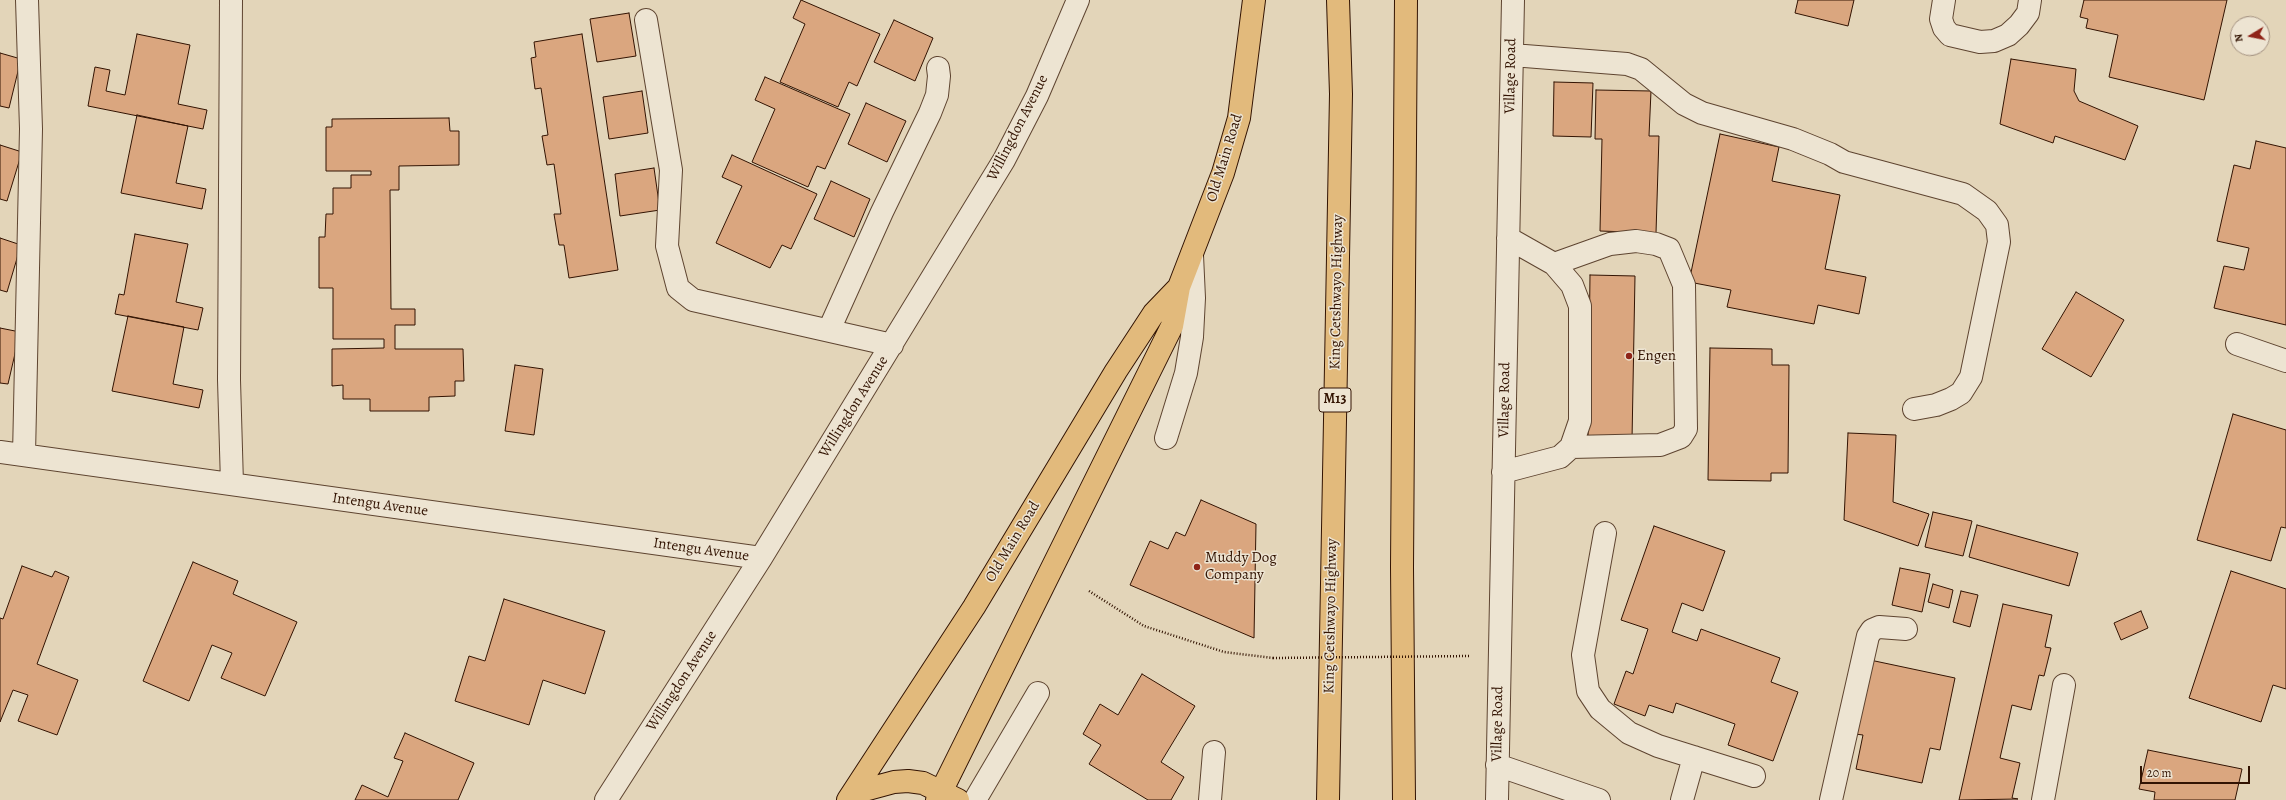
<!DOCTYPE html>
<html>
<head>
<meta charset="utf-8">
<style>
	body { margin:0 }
	#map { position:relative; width:2286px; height:800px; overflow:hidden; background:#e3d5b9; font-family:Alegreya,serif }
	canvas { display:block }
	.north { position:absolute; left:2230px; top:16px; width:40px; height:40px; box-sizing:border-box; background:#ede4d2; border:1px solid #a2907f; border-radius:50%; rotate:260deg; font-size:11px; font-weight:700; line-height:16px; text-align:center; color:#321302 }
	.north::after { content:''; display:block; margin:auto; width:14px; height:18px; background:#8f2418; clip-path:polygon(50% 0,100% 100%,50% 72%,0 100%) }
	.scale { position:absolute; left:2140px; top:766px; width:110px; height:18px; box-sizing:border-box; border:2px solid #321302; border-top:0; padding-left:5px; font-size:12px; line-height:14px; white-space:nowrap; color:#321302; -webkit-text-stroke:3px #ede4d2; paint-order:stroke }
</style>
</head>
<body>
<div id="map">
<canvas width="2286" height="800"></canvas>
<div class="north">N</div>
<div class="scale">20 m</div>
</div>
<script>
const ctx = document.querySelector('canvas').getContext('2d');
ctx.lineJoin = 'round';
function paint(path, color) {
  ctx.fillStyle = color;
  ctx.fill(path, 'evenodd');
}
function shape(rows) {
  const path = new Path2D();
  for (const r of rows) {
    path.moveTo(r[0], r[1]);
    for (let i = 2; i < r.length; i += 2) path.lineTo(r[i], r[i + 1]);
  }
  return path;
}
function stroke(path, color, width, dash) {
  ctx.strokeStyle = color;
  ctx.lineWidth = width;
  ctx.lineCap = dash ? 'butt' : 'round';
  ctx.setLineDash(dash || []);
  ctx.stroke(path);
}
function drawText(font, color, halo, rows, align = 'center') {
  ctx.font = font + ' Alegreya,serif';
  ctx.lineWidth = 3;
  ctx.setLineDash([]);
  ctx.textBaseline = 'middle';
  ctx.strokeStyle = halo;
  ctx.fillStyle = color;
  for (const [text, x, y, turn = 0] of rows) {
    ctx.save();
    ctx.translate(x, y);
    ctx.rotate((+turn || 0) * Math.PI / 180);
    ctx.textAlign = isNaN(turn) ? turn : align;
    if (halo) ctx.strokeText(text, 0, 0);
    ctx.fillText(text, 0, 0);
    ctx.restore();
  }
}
const building = shape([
	[801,0,880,34,857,86,849,82,838,107,780,82,805,24,793,18,801,0],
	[1798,0,1854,0,1848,26,1795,13,1798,0],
	[2084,0,2227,0,2204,100,2109,77,2118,35,2086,28,2088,19,2080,17,2084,0],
	[629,13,636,56,597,62,590,19,629,13],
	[894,20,933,38,915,81,874,62,894,20],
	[137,34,190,45,178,104,207,110,203,129,88,106,95,67,110,70,106,91,125,95,137,34],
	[582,34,618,270,569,278,564,245,559,245,554,214,561,214,554,164,547,165,542,136,548,135,541,88,535,89,531,58,536,57,534,42,582,34],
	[0,53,21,59,9,108,0,106,0,53],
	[2011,59,2076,69,2074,91,2079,101,2138,126,2125,160,2055,136,2053,143,2000,124,2011,59],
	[765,77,850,114,825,169,817,166,808,187,752,162,775,109,755,100,765,77],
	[1554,82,1593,83,1591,137,1553,136,1554,82],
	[1596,90,1651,91,1649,136,1659,136,1656,233,1600,231,1602,139,1595,139,1596,90],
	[642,91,648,133,609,139,603,97,642,91],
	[866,103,906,121,887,162,848,144,866,103],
	[137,115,188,126,176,183,206,189,202,209,121,193,137,115],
	[449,118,450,131,459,131,459,165,399,166,399,190,390,190,391,309,415,309,415,325,395,325,395,349,463,349,464,381,455,381,455,396,429,397,429,411,370,411,370,399,343,399,343,385,332,386,332,349,384,348,384,339,333,339,333,288,319,288,319,237,325,237,326,214,333,214,333,188,351,188,351,175,371,175,371,171,326,171,326,127,332,127,332,119,449,118],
	[1720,134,1779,147,1772,181,1840,195,1825,269,1866,277,1859,314,1818,305,1814,324,1727,307,1731,290,1689,282,1720,134],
	[2256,141,2286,148,2286,325,2214,308,2224,266,2244,270,2249,248,2217,241,2234,165,2250,169,2256,141],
	[0,145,22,152,7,201,0,199,0,145],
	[732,155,817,194,791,249,782,245,770,268,716,243,742,186,722,177,732,155],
	[654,168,660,210,620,216,615,174,654,168],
	[831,181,870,199,854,237,814,219,831,181],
	[135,234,188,244,176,302,203,308,198,330,115,314,119,294,124,295,135,234],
	[0,238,21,245,7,292,0,290,0,238],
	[1590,275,1635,276,1632,440,1588,439,1590,275],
	[2076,292,2124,320,2091,377,2042,349,2076,292],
	[128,316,184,327,173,384,203,390,199,408,112,391,128,316],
	[0,328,20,332,8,384,0,383,0,328],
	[1710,348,1772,349,1772,365,1789,365,1788,473,1771,473,1771,481,1708,480,1710,348],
	[515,365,543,369,534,435,505,431,515,365],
	[2233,414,2286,430,2286,528,2281,527,2271,561,2197,540,2233,414],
	[1848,433,1896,435,1893,502,1929,514,1918,546,1844,520,1848,433],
	[1201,500,1256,524,1254,638,1130,585,1150,541,1168,549,1176,532,1185,536,1201,500],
	[1933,512,1972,521,1963,556,1925,547,1933,512],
	[1977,525,2078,553,2069,586,1969,557,1977,525],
	[1654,526,1725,551,1703,611,1682,603,1672,632,1697,641,1701,629,1780,658,1771,682,1798,692,1773,761,1728,745,1735,724,1676,703,1673,713,1649,705,1645,716,1614,704,1626,671,1633,674,1648,629,1621,620,1654,526],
	[193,562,238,581,233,594,297,622,265,696,221,678,232,653,212,645,189,701,143,681,193,562],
	[22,566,52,577,55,571,69,577,37,664,78,680,57,735,18,721,28,695,13,690,0,722,0,618,3,619,22,566],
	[1900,568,1930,574,1922,612,1892,605,1900,568],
	[2231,571,2286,589,2286,689,2273,685,2261,722,2189,698,2231,571],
	[1933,584,1953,590,1949,608,1928,602,1933,584],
	[1961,591,1978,595,1970,627,1953,622,1961,591],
	[504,599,605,631,585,694,543,680,529,725,455,701,469,656,485,661,504,599],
	[2003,604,2052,615,2045,647,2051,648,2044,676,2039,675,2031,710,2012,705,2000,758,2020,763,2012,798,2018,799,1959,800,2003,604],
	[2141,611,2148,628,2121,640,2114,623,2141,611],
	[1870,660,1955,678,1940,750,1930,748,1922,783,1856,769,1863,735,1855,734,1870,660],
	[1142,674,1195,706,1161,762,1184,777,1171,800,1148,800,1089,764,1101,745,1083,734,1100,704,1118,715,1142,674],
	[405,733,474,763,458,800,355,800,362,785,388,797,403,761,394,758,405,733],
	[2148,750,2242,769,2235,800,2154,800,2155,792,2139,789,2148,750]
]);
paint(building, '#daa67f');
stroke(building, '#321302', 1);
const minor = shape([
	[231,0,229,380,232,484],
	[1944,0,1941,19,1944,28,1950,35,1980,42,1994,41,2008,35,2019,25,2028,13,2030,0],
	[646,20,671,170,667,246,678,288,693,300,892,345],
	[1512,55,1627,64,1641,69,1684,104,1702,113,1793,139,1830,154,1844,162,1963,194,1987,211,1997,225,1999,242,1971,377,1961,393,1951,399,1936,405,1914,409],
	[1554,264,1610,244,1636,241,1656,244,1669,249,1684,285,1686,429,1681,437,1660,445,1571,447],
	[829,330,882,212,930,113,937,95,939,76,938,68],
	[2237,344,2286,361],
	[1166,438,1186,373,1192,337,1194,298,1192,255],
	[0,452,761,558],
	[24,455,31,129,27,0],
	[1503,472,1560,457,1571,447,1580,421,1580,306,1572,285,1554,264,1508,238],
	[1605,533,1583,655,1588,691,1600,709,1629,733,1658,746,1754,776],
	[1497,765,1599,800],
	[606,800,761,558,1004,160,1037,96,1078,0],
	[975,800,1038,693],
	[1210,800,1214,752],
	[1497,800,1513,0],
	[1682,800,1694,757],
	[1831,800,1868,636,1872,630,1879,627,1906,629],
	[2043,800,2064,685]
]);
const major = shape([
	[853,793,894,782,908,781,923,783,958,800],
	[848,800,974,607,1116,371,1154,313,1179,287],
	[937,800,1172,326,1179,287,1223,173,1239,118,1254,0]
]);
const highway = shape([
	[1328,800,1341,94,1338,0],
	[1404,800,1402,567,1406,0]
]);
stroke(minor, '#5e4430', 24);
stroke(major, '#321302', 24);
stroke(highway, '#321302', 24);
stroke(shape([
	[1089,591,1144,626,1224,652,1273,658]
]), '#321302', 2.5, [1, 2]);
stroke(minor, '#ede4d2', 22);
stroke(major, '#e2ba7c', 22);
stroke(highway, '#e2ba7c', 22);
stroke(shape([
	[1273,658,1470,656]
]), '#321302', 2.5, [1, 2]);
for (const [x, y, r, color] of [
	[1629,356,4,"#8f2418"],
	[1197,567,4,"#8f2418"]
]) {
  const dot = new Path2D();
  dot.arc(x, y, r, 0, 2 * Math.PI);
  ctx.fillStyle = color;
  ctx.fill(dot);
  stroke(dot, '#ede4d2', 1.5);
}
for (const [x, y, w] of [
	[1335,400,32]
]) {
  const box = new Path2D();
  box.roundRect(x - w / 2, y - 12, w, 24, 3);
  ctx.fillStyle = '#ede4d2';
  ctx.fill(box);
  stroke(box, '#321302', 1);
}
drawText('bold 14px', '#321302', null, [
	["M13",1335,400]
]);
drawText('15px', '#321302', '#ede4d2', [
	["Village Road",1511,76,-89],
	["Willingdon Avenue",1018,128,-63],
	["Old Main Road",1225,158,-73],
	["King Cetshwayo Highway",1337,292,-89],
	["Village Road",1505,400,-89],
	["Willingdon Avenue",854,407,-58],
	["Intengu Avenue",380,505,8],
	["Old Main Road",1013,542,-59],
	["Intengu Avenue",701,550,8],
	["King Cetshwayo Highway",1331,616,-89],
	["Willingdon Avenue",682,681,-57],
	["Village Road",1498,724,-89]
]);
drawText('15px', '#321302', '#ede4d2', [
	["Engen",1637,356],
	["Muddy Dog",1205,558],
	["Company",1205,575]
], 'left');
</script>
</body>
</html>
